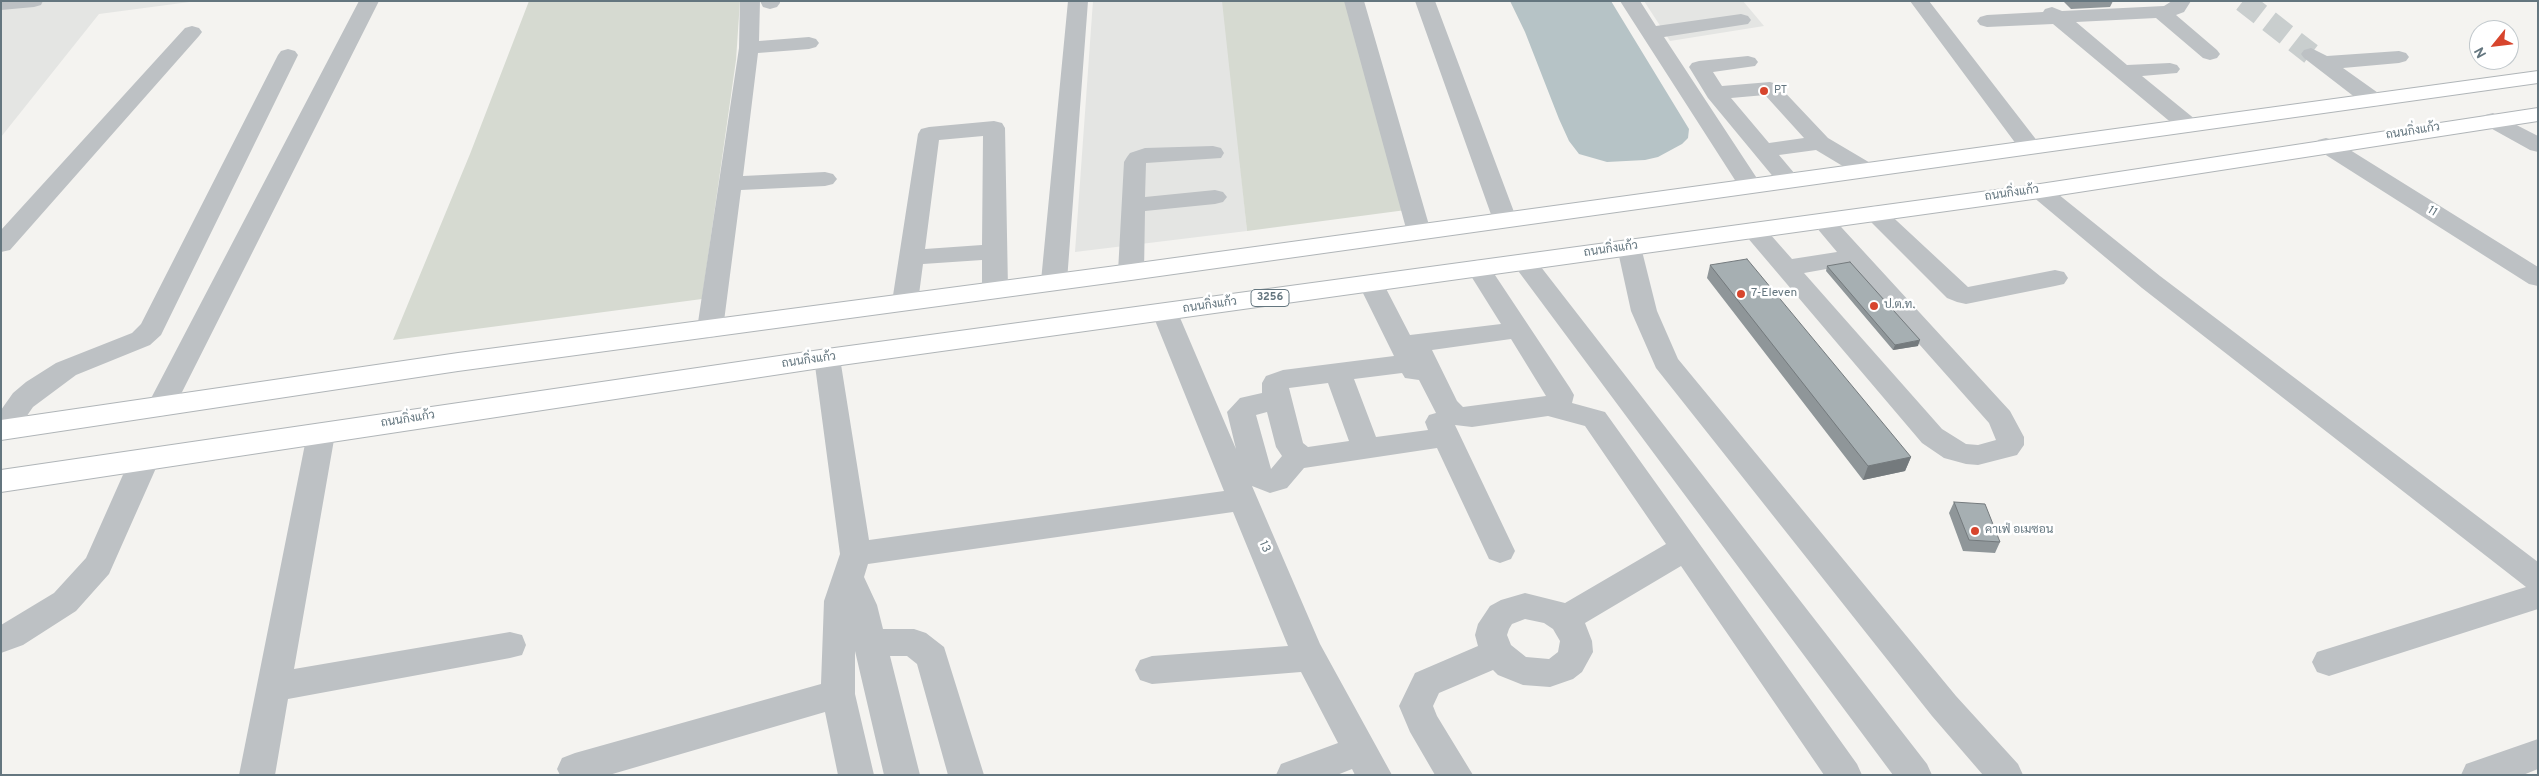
<!DOCTYPE html>
<html>
<head>
<meta charset="utf-8">
<style>
	body { margin:0 }
	#map { position:relative; width:2539px; height:776px; overflow:hidden; background:#f4f3f0; font-family:Overpass,sans-serif }
	canvas { display:block }
	.frame { position:absolute; inset:0; border:2px solid #64767f; pointer-events:none }
	.north { position:absolute; left:2469px; top:20px; width:50px; height:50px; box-sizing:border-box; background:#fff; border:1px solid #c1c8cc; border-radius:50%; rotate:241deg; font-size:14px; font-weight:700; line-height:20px; text-align:center; color:#64767f }
	.north::after { content:''; display:block; margin:auto; width:18px; height:22px; background:#d7452d; clip-path:polygon(50% 0,100% 100%,50% 72%,0 100%) }
</style>
</head>
<body>
<div id="map">
<canvas width="2539" height="776"></canvas>
<div class="frame"></div>
<div class="north">N</div>
</div>
<script>
const ctx = document.querySelector('canvas').getContext('2d');
ctx.lineJoin = 'round';
function paint(path, color) {
  ctx.fillStyle = color;
  ctx.fill(path, 'evenodd');
}
function shape(rows) {
  const path = new Path2D();
  for (const r of rows) {
    path.moveTo(r[0], r[1]);
    for (let i = 2; i < r.length; i += 2) path.lineTo(r[i], r[i + 1]);
  }
  return path;
}
function stroke(path, color, width, dash) {
  ctx.strokeStyle = color;
  ctx.lineWidth = width;
  ctx.lineCap = dash ? 'butt' : 'round';
  ctx.setLineDash(dash || []);
  ctx.stroke(path);
}
function drawText(font, color, halo, rows, align = 'center') {
  ctx.font = font + ' Overpass,Sarabun,sans-serif';
  ctx.lineWidth = 5;
  ctx.setLineDash([]);
  ctx.textBaseline = 'middle';
  ctx.strokeStyle = halo;
  ctx.fillStyle = color;
  for (const [text, x, y, turn = 0] of rows) {
    ctx.save();
    ctx.translate(x, y);
    ctx.rotate((+turn || 0) * Math.PI / 180);
    ctx.textAlign = isNaN(turn) ? turn : align;
    if (halo) ctx.strokeText(text, 0, 0);
    ctx.fillText(text, 0, 0);
    ctx.restore();
  }
}
paint(shape([
	[1,1,197,1,99,14,1,137],
	[1093,1,1224,1,1247,231,1075,252],
	[1644,1,1743,1,1764,26,1670,41]
]), '#e4e5e3');
paint(shape([
	[529,1,740,1,736,60,702,299,393,340,470,154],
	[1222,1,1348,1,1406,210,1247,231]
]), '#d6dad1');
paint(shape([
	[1510,1,1611,1,1689,129,1688,138,1682,144,1658,157,1645,160,1607,162,1579,154,1569,141,1559,119,1525,32]
]), '#b6c3c6');
stroke(shape([
	[2243,1,2311,54]
]), '#c9cece', 22, [22, 11]);
const major = shape([
	[2538,71,2538,83,1131,280,458,371,1,440,1,420,458,353,1131,264,2538,71],
	[2538,108,2538,121,2040,198,827,367,1,492,1,470,827,349,2040,184,2538,108]
]);
stroke(major, '#b0b5b8', 2);
paint(shape([
	[1,1,43,1,41,5,34,7,1,10,1,1],
	[359,1,379,1,175,406,171,413,161,416,151,413,147,406,359,1],
	[740,1,760,1,759,41,809,37,816,39,819,43,816,47,809,49,758,53,743,176,825,172,833,174,837,179,833,184,825,186,741,190,723,329,719,335,710,338,701,335,697,329,739,48,740,1],
	[760,1,780,1,780,3,777,7,770,9,763,7,760,1],
	[1068,1,1088,1,1067,281,1063,287,1054,289,1045,287,1041,281,1068,1],
	[1344,1,1364,1,1431,232,1428,237,1419,239,1410,237,1407,232,1344,1],
	[1415,1,1435,1,1517,220,1513,225,1505,227,1497,225,1493,220,1415,1],
	[1620,1,1640,1,1656,26,1741,14,1748,16,1751,20,1748,24,1664,37,1762,186,1758,191,1750,193,1742,191,1620,1],
	[1910,1,1929,1,2038,142,2041,147,2038,152,2030,154,2022,152,1910,1],
	[2172,1,2191,1,2184,12,2176,15,2217,50,2220,54,2217,58,2210,60,2203,58,2156,18,2076,22,2127,65,2170,63,2177,65,2180,69,2177,73,2142,76,2196,120,2199,125,2196,130,2188,132,2180,130,2053,24,1987,27,1980,25,1977,21,1980,17,1987,15,2043,12,2045,9,2052,7,2062,11,2164,6,2172,1],
	[192,26,199,28,202,32,199,36,10,250,1,252,1,230,185,28,192,26],
	[2311,48,2327,56,2399,51,2406,53,2409,57,2406,61,2399,63,2343,68,2381,95,2384,100,2381,105,2373,106,2365,105,2304,58,2301,54,2304,50,2311,48],
	[288,49,295,51,298,55,161,335,150,345,76,375,33,407,13,436,1,438,1,410,13,393,26,382,56,363,132,333,141,324,278,55,281,51,288,49],
	[1748,56,1755,58,1758,62,1755,66,1713,72,1722,86,1770,82,1777,84,1828,138,1872,164,1875,169,1872,174,1864,176,1856,174,1816,150,1779,155,1800,180,1796,185,1788,187,1780,185,1708,98,1689,67,1692,63,1699,61,1748,56],
	[1765,95,1804,138,1769,143,1731,98,1765,95],
	[2493,113,2538,136,2538,152,2530,150,2485,125,2482,120,2485,115,2493,113],
	[994,121,1002,123,1005,128,1008,289,1004,295,995,297,986,295,982,289,982,260,923,264,918,302,914,308,905,310,896,308,892,302,918,134,921,129,929,127,994,121],
	[983,136,982,245,925,249,939,140,983,136],
	[2326,138,2334,140,2538,267,2538,286,2529,284,2318,150,2315,145,2318,140,2326,138],
	[1213,146,1221,148,1224,153,1221,158,1146,163,1145,197,1215,190,1223,192,1227,197,1223,202,1215,204,1145,211,1144,272,1140,278,1131,280,1122,278,1118,272,1124,162,1127,157,1130,153,1145,148,1213,146],
	[2040,184,2048,186,2160,276,2538,562,2538,609,2329,676,2317,672,2312,662,2317,652,2526,587,2142,288,2032,196,2028,191,2032,186,2040,184],
	[1875,206,1883,208,1968,287,2055,270,2064,272,2068,278,2064,284,2055,286,1966,304,1957,302,1947,298,1867,218,1863,213,1867,208,1875,206],
	[1823,214,1831,216,2010,411,2024,437,2024,445,2017,455,1978,465,1966,464,1944,458,1922,443,1741,230,1744,225,1753,223,1762,225,1792,259,1837,252,1811,221,1815,216,1823,214],
	[1849,265,1989,423,1996,440,1978,445,1966,444,1942,429,1804,273,1849,265],
	[1629,240,1638,242,1641,247,1657,311,1678,359,1956,696,2018,764,2023,775,1983,775,1932,716,1656,368,1631,311,1617,247,1620,242,1629,240],
	[1525,255,1534,258,1927,764,1932,775,1893,775,1516,268,1513,263,1516,258,1525,255],
	[1478,260,1487,263,1570,388,1574,395,1572,403,1605,412,1857,764,1862,775,1824,775,1681,566,1585,623,1592,641,1593,652,1582,672,1573,679,1550,687,1523,685,1498,675,1493,670,1439,693,1433,706,1437,716,1473,775,1435,775,1410,732,1399,706,1415,673,1478,646,1475,635,1478,624,1490,606,1501,600,1525,593,1565,603,1666,544,1585,426,1548,416,1472,427,1455,425,1515,551,1511,559,1500,563,1489,559,1437,448,1304,468,1287,488,1270,493,1252,486,1320,644,1392,775,1355,775,1352,769,1337,775,1276,775,1281,764,1338,743,1301,672,1152,684,1140,680,1135,670,1140,660,1152,656,1288,646,1233,512,868,564,864,577,877,605,883,629,914,629,926,633,944,647,984,775,948,775,917,664,907,656,890,656,920,775,884,775,855,651,855,694,874,775,838,775,825,712,609,775,560,775,557,769,562,758,575,753,821,684,824,601,840,554,814,358,818,352,827,349,836,352,840,358,869,540,1224,491,1152,313,1156,307,1165,305,1174,307,1178,313,1236,449,1227,412,1240,398,1262,393,1262,383,1266,376,1283,370,1394,356,1358,283,1362,277,1371,275,1380,277,1410,335,1501,324,1466,268,1469,263,1478,260],
	[1511,339,1546,396,1463,407,1457,401,1432,350,1511,339],
	[1402,373,1405,378,1419,380,1436,413,1429,415,1425,422,1428,430,1376,437,1354,379,1402,373],
	[1328,383,1349,441,1308,447,1303,443,1289,388,1328,383],
	[1267,412,1276,447,1282,456,1271,469,1256,415,1267,412],
	[1525,619,1544,623,1553,629,1560,641,1558,652,1549,659,1526,657,1511,645,1507,635,1509,629,1512,624,1525,619],
	[321,424,331,427,335,434,294,669,510,632,522,635,526,645,522,655,510,658,288,699,275,775,239,775,307,434,311,427,321,424],
	[145,449,155,452,160,459,109,574,76,611,23,645,1,653,1,625,54,593,86,558,130,459,135,452,145,449],
	[2538,739,2538,769,2523,775,2461,775,2466,764,2538,739]
]), '#bdc1c4');
paint(major, '#fff');
paint(shape([
	[2063,1,2113,1,2110,7,2071,9],
	[1710,265,1911,457,1905,471,1863,480,1707,278],
	[1827,266,1918,346,1893,350,1826,271],
	[1954,502,2000,542,1995,553,1963,551,1949,513]
]), '#8f9699');
paint(shape([
	[1920,340,1918,346,1893,350,1895,345],
	[1911,457,1905,471,1863,480,1868,466]
]), '#747a7d');
const building = shape([
	[1747,259,1911,457,1868,466,1710,265,1747,259],
	[1850,262,1920,340,1895,345,1827,266,1850,262],
	[1954,502,1985,504,2000,542,1969,540,1954,502]
]);
paint(building, '#a6afb2');
stroke(building, '#747a7d', 1);
for (const [x, y, r, color] of [
	[1764,91,5,"#d7452d"],
	[1741,294,5,"#d7452d"],
	[1874,306,5,"#d7452d"],
	[1975,531,5,"#d7452d"]
]) {
  const dot = new Path2D();
  dot.arc(x, y, r, 0, 2 * Math.PI);
  ctx.fillStyle = color;
  ctx.fill(dot);
  stroke(dot, '#fff', 2);
}
drawText('11px', '#64767f', '#fff', [
	["PT",1774,91]
], 'left');
for (const [x, y, w] of [
	[1270,298,38]
]) {
  const box = new Path2D();
  box.roundRect(x - w / 2, y - 8.5, w, 17, 4);
  ctx.fillStyle = '#fff';
  ctx.fill(box);
  stroke(box, '#64767f', 1);
}
drawText('bold 11px', '#64767f', null, [
	["3256",1270,298]
]);
drawText('12px', '#64767f', '#fff', [
	["ถนนกิ่งแก้ว",2413,132,-9],
	["ถนนกิ่งแก้ว",2012,194,-8],
	["11",2432,212,32],
	["ถนนกิ่งแก้ว",1611,250,-8],
	["ถนนกิ่งแก้ว",1210,306,-8],
	["ถนนกิ่งแก้ว",809,361,-8],
	["ถนนกิ่งแก้ว",408,420,-9],
	["13",1264,547,68]
]);
drawText('12px', '#64767f', '#fff', [
	["7-Eleven",1751,294],
	["ป.ต.ท.",1884,306],
	["คาเฟ่ อเมซอน",1985,531]
], 'left');
</script>
</body>
</html>
